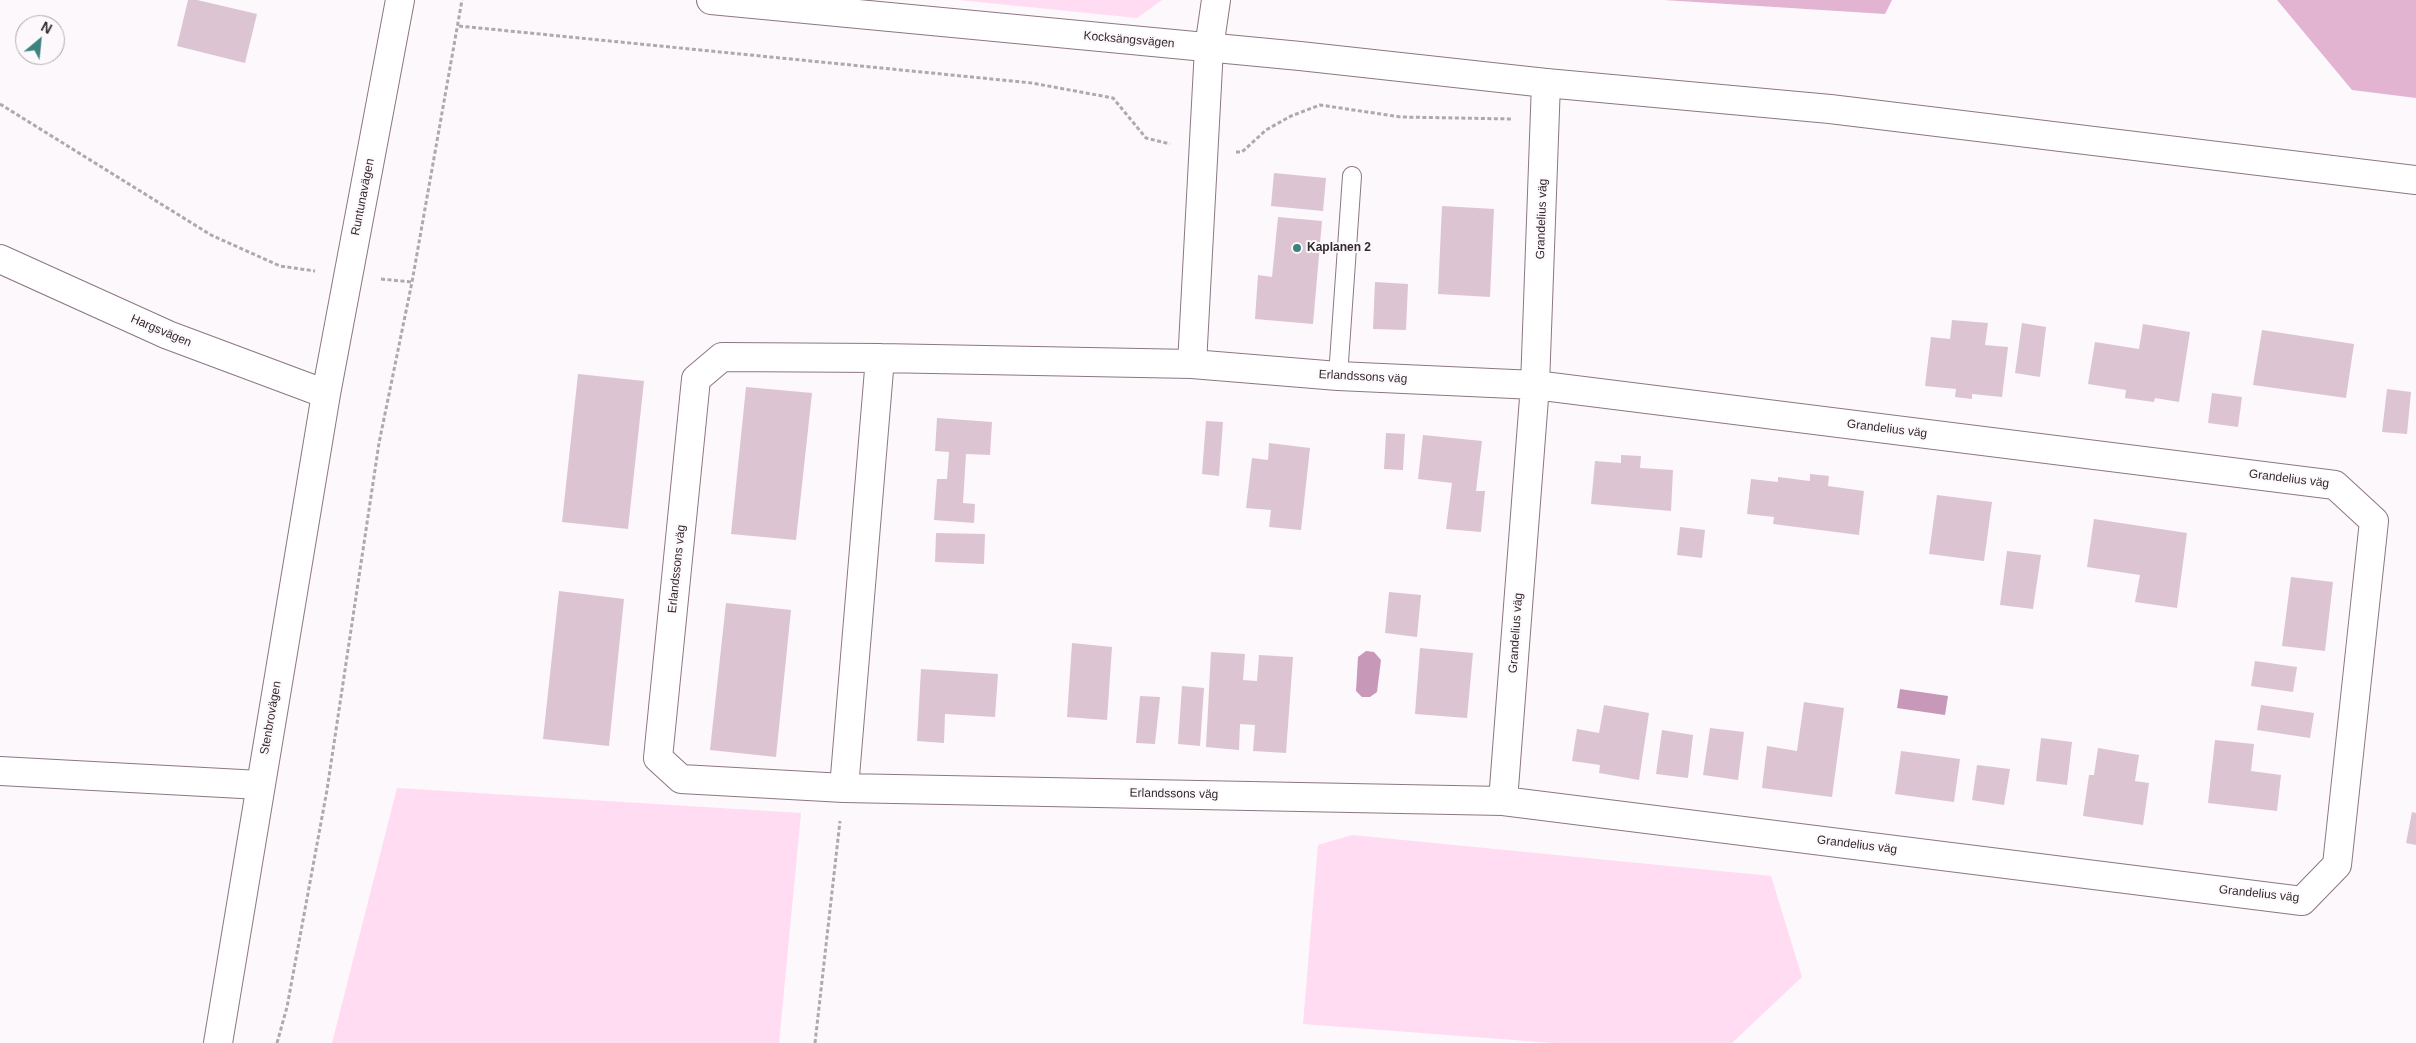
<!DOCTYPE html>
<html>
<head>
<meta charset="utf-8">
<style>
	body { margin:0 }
	#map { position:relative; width:2416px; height:1043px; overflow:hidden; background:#fdf8fb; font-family:Helvetica,sans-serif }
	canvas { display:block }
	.north { position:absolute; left:15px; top:15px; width:50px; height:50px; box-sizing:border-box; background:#fdf8fb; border:1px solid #aca6aa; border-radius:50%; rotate:28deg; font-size:14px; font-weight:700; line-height:20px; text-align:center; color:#332a30 }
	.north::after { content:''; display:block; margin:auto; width:18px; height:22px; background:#3c837f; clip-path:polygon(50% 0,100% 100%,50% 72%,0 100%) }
</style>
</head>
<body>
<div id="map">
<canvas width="2416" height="1043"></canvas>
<div class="north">N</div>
</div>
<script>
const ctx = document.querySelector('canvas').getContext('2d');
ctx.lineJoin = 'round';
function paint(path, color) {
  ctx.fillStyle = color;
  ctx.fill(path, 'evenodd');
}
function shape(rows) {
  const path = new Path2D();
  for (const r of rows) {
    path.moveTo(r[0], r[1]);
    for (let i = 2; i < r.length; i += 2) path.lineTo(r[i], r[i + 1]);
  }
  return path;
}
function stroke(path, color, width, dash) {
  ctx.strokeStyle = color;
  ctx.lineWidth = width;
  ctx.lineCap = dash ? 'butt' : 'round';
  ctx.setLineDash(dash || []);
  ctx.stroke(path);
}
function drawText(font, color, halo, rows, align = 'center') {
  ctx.font = font + ' Helvetica,sans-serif';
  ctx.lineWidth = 4;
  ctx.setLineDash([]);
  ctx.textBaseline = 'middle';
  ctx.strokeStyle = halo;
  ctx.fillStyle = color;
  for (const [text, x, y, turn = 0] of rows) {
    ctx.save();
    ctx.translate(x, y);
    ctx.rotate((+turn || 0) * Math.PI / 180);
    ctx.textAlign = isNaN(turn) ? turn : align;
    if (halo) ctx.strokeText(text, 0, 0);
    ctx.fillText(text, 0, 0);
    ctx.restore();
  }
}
paint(shape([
	[959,0,1162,0,1137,18],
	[397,788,801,813,779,1043,332,1043],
	[1352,835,1771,876,1802,977,1732,1043,1553,1043,1303,1024,1318,845]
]), '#ffdcf2');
paint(shape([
	[1664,0,1892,0,1885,14],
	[2277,0,2416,0,2416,98,2352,90]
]), '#e3b3d2');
paint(shape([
	[1366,651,1374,652,1381,660,1377,692,1370,697,1362,697,1356,691,1358,657],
	[1900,689,1948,696,1945,715,1897,708]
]), '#c798b7');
paint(shape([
	[188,0,197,0,257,14,245,63,177,46],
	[1274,173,1326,178,1323,211,1271,206],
	[1442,206,1494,209,1490,297,1438,294],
	[1278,217,1322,221,1313,324,1255,319,1258,275,1272,277],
	[1375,282,1408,284,1406,330,1373,329],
	[1952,320,1988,323,1985,345,2008,347,2002,397,1972,394,1972,399,1955,397,1956,389,1925,386,1931,337,1950,339],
	[2022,323,2046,327,2040,377,2015,373],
	[2143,324,2190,332,2179,402,2155,398,2154,402,2125,398,2126,390,2088,384,2095,342,2139,349],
	[2262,330,2354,344,2346,398,2253,385],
	[578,374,644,381,628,529,562,522],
	[746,387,812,393,796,540,731,534],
	[2387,389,2411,392,2407,434,2382,432],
	[2212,393,2242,397,2238,427,2208,423],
	[937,418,992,422,990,455,966,454,963,503,975,504,974,523,934,520,937,479,947,479,949,452,935,451],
	[1206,421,1223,422,1219,476,1202,474],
	[1386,433,1405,434,1403,470,1384,469],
	[1423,435,1482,441,1476,491,1485,491,1481,532,1446,529,1452,483,1418,479],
	[1269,443,1310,448,1301,530,1269,527,1271,510,1246,508,1252,458,1268,460],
	[1621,455,1641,456,1640,468,1673,470,1671,511,1591,504,1595,461,1621,463],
	[1810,474,1829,476,1828,486,1864,491,1859,535,1773,524,1774,517,1747,514,1751,479,1778,482,1778,477,1810,481],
	[1937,495,1992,502,1984,561,1929,554],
	[2094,519,2187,533,2177,608,2135,602,2140,575,2087,567],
	[1680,527,1705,530,1702,558,1677,555],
	[936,533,985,534,984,564,935,562],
	[2007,551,2041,555,2033,609,2000,605],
	[2291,577,2333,582,2325,651,2282,646],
	[559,591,624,599,609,746,543,739],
	[1389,592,1421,595,1417,637,1385,633],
	[726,603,791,610,776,757,710,750],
	[1072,643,1112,647,1107,720,1067,717],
	[1420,648,1473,653,1467,718,1415,714],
	[1211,652,1245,654,1243,680,1257,681,1259,655,1293,657,1286,753,1253,751,1255,725,1240,724,1239,750,1206,747],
	[2255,661,2297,667,2293,692,2251,686],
	[921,669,998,674,995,717,945,714,944,743,917,741],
	[1182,686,1204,688,1200,746,1178,744],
	[1140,696,1160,697,1155,744,1136,743],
	[1804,702,1844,708,1832,797,1762,788,1767,746,1797,751],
	[1604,705,1649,713,1639,780,1599,773,1600,765,1572,761,1577,729,1599,733],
	[2261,705,2314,713,2310,738,2257,730],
	[1710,728,1744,732,1738,780,1703,775],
	[1662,730,1693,735,1688,778,1656,774],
	[2041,738,2072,742,2067,785,2036,781],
	[2215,740,2254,744,2251,771,2281,775,2277,811,2208,803],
	[2098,748,2139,755,2135,781,2149,783,2143,825,2083,816,2089,775,2094,775],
	[1901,751,1960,759,1954,802,1895,794],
	[1977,765,2010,769,2004,805,1972,800],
	[2412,812,2416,813,2416,845,2406,843]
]), '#ddc4d3');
const service = shape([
	[1338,376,1352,176]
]);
const minor = shape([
	[880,358,1192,364,1338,376,1535,385,2335,485,2374,521,2337,865,2302,901,1503,801,844,788,880,358],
	[1192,364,1209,48,1216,0],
	[0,771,260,785],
	[844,788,681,779,658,758,696,379,722,357,880,358],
	[1503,801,1535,385,1546,83]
]);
const tertiary = shape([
	[711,0,1300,56,1546,83,1830,109,2416,180],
	[0,259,168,335,326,394],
	[218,1043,326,394,400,0]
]);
stroke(service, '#8c7684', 20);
stroke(minor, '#8c7684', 30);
stroke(tertiary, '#8c7684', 30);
stroke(shape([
	[459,26,1032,83,1113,98,1146,138,1170,144],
	[0,104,211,235,280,266,315,271],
	[1236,152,1242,152,1266,130,1291,116,1320,105,1401,117,1512,119],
	[381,279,412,282],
	[277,1043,287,1007,327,790,379,443,412,282,462,0],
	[815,1043,840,821]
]), '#afa9ad', 3, [4, 2.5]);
stroke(service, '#fff', 18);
stroke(minor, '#fff', 28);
stroke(tertiary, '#fff', 28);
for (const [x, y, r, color] of [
	[1297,248,5,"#3c837f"]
]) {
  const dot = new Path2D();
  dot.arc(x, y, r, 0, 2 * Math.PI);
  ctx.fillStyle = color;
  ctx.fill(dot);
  stroke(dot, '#fdf8fb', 2);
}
drawText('12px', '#332a30', '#fdf8fb', [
	["Kocksängsvägen",1129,40,5],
	["Runtunavägen",363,197,-79],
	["Grandelius väg",1542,219,-88],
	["Hargsvägen",161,331,23],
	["Erlandssons väg",1363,377,3],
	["Grandelius väg",1887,429,7],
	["Grandelius väg",2289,479,7],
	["Erlandssons väg",677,569,-84],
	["Grandelius väg",1516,633,-86],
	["Stenbrovägen",271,718,-80],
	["Erlandssons väg",1174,794,1],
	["Grandelius väg",1857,845,7],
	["Grandelius väg",2259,894,6]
]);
drawText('bold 12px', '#332a30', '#fdf8fb', [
	["Kaplanen 2",1307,248]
], 'left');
</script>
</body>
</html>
